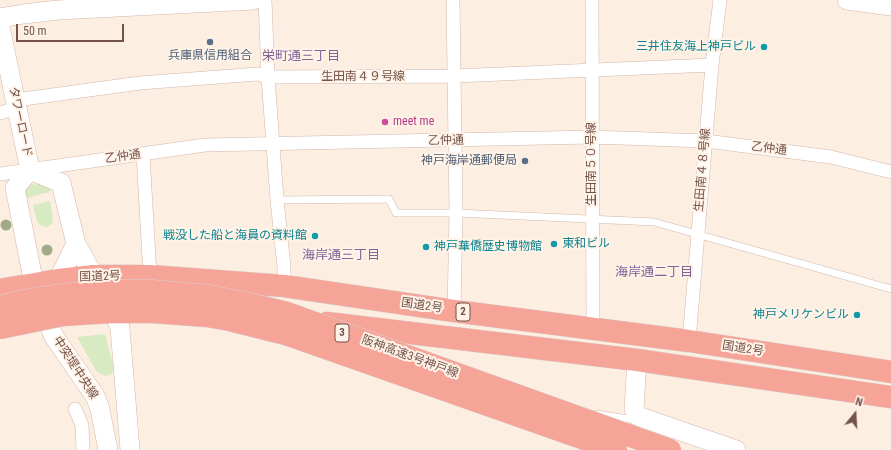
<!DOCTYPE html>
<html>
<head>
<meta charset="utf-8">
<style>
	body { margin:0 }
	#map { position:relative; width:891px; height:450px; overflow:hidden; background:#fcefe2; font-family:"Roboto Condensed",sans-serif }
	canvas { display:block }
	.north { position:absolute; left:835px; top:394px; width:40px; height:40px; -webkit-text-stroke:3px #fff3e8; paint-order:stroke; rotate:18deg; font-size:11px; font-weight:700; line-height:16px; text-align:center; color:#745248 }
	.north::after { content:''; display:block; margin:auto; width:14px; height:18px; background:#745248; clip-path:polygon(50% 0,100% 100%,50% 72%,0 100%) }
	.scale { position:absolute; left:16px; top:24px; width:108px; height:18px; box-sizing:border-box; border:2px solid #745248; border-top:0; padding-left:5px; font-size:12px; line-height:14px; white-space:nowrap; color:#745248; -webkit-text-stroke:3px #fff3e8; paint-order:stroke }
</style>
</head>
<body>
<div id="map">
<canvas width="891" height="450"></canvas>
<div class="north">N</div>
<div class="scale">50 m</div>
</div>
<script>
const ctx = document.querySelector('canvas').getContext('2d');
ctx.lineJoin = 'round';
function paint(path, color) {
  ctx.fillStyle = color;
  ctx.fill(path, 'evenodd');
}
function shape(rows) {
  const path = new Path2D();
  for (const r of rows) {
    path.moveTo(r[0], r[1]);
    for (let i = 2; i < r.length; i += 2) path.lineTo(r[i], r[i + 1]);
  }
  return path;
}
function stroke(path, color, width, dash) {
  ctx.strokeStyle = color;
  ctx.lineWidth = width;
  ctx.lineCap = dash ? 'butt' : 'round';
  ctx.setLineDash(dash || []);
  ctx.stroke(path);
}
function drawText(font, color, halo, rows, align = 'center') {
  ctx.font = font + ' "Roboto Condensed","Noto Sans JP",sans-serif';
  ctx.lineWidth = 4;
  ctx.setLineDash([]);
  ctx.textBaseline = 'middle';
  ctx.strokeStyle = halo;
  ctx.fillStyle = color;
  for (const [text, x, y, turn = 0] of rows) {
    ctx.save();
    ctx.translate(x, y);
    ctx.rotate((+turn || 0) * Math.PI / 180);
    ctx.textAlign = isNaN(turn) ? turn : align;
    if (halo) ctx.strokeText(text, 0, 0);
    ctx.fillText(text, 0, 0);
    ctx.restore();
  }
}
paint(shape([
	[29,182,35,185,40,183,49,186,50,190,49,193,44,193,29,198,24,196,23,186],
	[50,201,53,219,52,224,47,227,41,226,37,221,33,205],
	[105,334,114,368,111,374,105,376,97,372,77,337]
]), '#d7eac1');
const lane = shape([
	[277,200,389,199,396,213,456,213,654,222,891,289],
	[596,414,628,419,636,415]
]);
const street = shape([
	[265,0,268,77,277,200,284,267,284,286],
	[453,0,456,213,454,311],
	[592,0,593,329],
	[16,100,140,83,258,74,268,77,454,76,712,65],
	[0,113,17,108],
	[143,154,150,276],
	[0,174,205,145,592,137,706,141,831,157,891,172],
	[689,341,712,65,720,0],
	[75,409,82,425,83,450]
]);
const secondary = shape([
	[847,0,891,6],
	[0,18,24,14,58,10,254,0],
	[0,27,30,170],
	[30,170,61,183,76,244,110,305,120,328,130,450],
	[30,170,15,188,34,284,53,335,95,396,100,409,108,450],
	[53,291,76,244],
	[637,360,634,409,636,415,643,418,736,450]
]);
const highway = shape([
	[0,290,58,280,93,276,150,276,284,286,454,311,689,341,891,372],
	[327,323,637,360,891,397]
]);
stroke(lane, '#d0b7ac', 8);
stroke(street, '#d0b7ac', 14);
stroke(secondary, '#d3b6a9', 20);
stroke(highway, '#d8cfcc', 23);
stroke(lane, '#fff', 7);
stroke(street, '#fff', 13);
stroke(secondary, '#fff', 19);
stroke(highway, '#f7a498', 22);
const highwayBridge = shape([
	[0,307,23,301,60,295,109,291,152,291,210,296,249,304,287,313,670,450],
	[0,328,63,315,110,312,153,312,207,316,230,320,286,334,616,450]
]);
stroke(highwayBridge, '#d8cfcc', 23, []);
stroke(highwayBridge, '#f7a498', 22);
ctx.fillStyle = '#a0ab87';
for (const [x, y] of [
	[6,225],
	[47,250]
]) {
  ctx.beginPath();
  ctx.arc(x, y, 5.5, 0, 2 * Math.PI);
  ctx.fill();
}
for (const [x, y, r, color] of [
	[210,42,4,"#5c6f8a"],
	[764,47,4,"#0f9aa8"],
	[385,122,4,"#d1479c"],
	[525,161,4,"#5c6f8a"],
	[315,236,4,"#0f9aa8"],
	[554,244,4,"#0f9aa8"],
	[426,247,4,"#0f9aa8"],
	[857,315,4,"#0f9aa8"]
]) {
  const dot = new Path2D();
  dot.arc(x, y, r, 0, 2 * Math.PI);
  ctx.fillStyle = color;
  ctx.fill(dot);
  stroke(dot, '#fff3e8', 1.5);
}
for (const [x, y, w] of [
	[463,312,14],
	[342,333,14]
]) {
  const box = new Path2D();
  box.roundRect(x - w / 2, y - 9, w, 18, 3);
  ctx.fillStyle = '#fff3e8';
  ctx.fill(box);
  stroke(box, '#745248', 1);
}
drawText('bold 11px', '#745248', null, [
	["2",463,312],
	["3",342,333]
]);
drawText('12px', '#0d838f', '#fff3e8', [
	["三井住友海上神戸ビル",756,47],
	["戦没した船と海員の資料館",307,236],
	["東和ビル",562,244,"left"],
	["神戸華僑歴史博物館",434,247,"left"],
	["神戸メリケンビル",849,315]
], 'right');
drawText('12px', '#4e5e75', '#fff3e8', [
	["兵庫県信用組合",210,56],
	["神戸海岸通郵便局",517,161,"right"]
]);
drawText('12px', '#745248', '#fff3e8', [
	["生田南４９号線",363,77],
	["タワーロード",20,122,78],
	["乙仲通",446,141,-1],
	["乙仲通",769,149,7],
	["乙仲通",123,157,-8],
	["生田南５０号線",592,164,-90],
	["生田南４８号線",703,170,-85],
	["国道2号",100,277,-2],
	["国道2号",422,306,8],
	["国道2号",743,349,9],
	["阪神高速3号神戸線",410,357,20],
	["中突堤中央線",75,368,57]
]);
drawText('12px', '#b23c85', '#fff3e8', [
	["meet me",393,122]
], 'left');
drawText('13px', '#7f6498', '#fff3e8', [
	["栄町通三丁目",301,57],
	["海岸通三丁目",341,256],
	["海岸通二丁目",654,273]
]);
</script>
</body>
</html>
